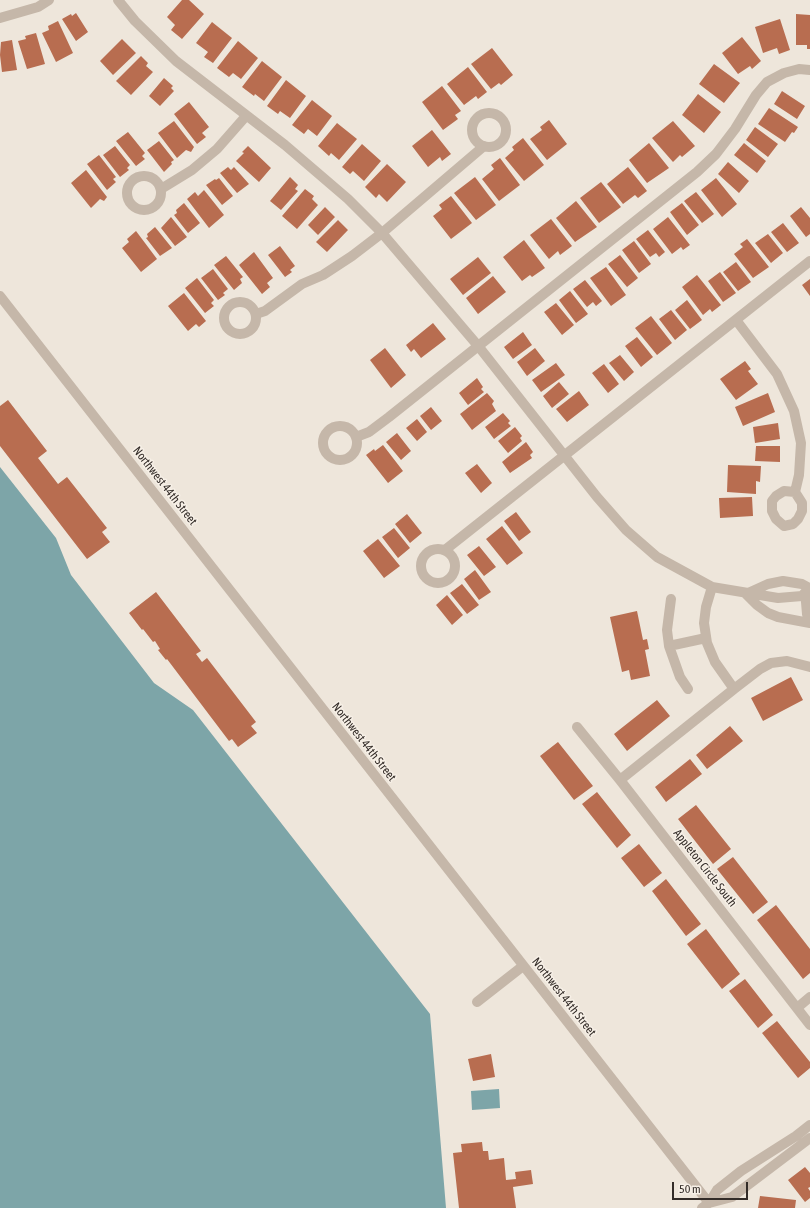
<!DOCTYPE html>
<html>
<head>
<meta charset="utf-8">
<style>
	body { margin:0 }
	#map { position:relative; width:810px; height:1208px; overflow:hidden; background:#eee6db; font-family:"Asap Condensed",sans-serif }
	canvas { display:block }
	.scale { position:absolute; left:672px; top:1182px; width:76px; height:18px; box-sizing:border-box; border:2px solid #332c28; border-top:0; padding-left:5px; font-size:12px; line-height:14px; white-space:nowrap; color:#332c28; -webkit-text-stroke:3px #f7f0e7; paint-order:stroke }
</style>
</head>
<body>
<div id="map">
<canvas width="810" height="1208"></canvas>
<div class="scale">50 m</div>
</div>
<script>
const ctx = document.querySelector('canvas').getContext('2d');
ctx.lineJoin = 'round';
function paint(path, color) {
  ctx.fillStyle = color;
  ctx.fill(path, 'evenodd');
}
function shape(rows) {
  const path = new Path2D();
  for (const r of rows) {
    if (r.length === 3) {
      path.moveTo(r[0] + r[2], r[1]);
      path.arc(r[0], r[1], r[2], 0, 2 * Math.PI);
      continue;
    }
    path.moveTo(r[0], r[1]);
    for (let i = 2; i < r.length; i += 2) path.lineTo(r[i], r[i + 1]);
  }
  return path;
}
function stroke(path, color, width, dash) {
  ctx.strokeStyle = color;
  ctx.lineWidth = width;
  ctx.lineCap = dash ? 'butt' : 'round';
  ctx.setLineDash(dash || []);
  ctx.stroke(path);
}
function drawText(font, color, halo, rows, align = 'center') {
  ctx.font = font + ' "Asap Condensed",sans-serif';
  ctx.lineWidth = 3;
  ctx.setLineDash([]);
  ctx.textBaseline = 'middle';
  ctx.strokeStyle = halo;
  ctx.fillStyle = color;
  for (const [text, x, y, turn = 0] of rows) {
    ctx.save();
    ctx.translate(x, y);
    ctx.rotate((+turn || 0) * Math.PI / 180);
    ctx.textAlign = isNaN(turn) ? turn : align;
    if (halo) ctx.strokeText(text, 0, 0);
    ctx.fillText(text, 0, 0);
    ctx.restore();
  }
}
paint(shape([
	[0,467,56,538,71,575,154,683,193,710,430,1014,446,1208,0,1208],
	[499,1089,500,1108,472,1110,471,1091]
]), '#7da5a8');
paint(shape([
	[182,0,189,0,204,14,182,39,171,30,175,25,167,17],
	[76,13,88,32,76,41,62,19,71,14,72,16],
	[796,14,810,15,810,49,807,49,807,45,796,45],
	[780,19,790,50,779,54,777,48,763,53,755,27],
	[58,21,73,53,56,62,42,33,49,30,48,26],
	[212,22,232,38,213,63,204,57,208,52,196,43],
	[36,33,45,64,27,69,18,41,26,39,25,36],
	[742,37,761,61,752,69,750,66,738,74,722,53],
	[122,39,136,53,113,75,100,61],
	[12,40,17,70,2,72,0,55,1,42],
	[238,41,258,58,241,79,233,73,229,77,217,68],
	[492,48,513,75,501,85,499,83,491,89,471,64],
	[141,56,148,63,146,66,153,72,131,95,116,81],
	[262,61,282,77,264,101,255,94,254,96,242,87],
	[714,64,740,83,724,103,699,84],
	[468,67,487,92,478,99,476,96,464,105,447,84],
	[164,78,173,86,171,88,174,91,160,106,149,96],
	[286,80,306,96,290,118,280,111,278,114,267,106],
	[442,86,461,111,455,115,458,119,443,130,422,102],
	[782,91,805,106,797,119,774,104],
	[698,94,721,112,704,133,682,115],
	[312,100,332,116,317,136,308,129,304,134,292,125],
	[189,102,209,127,202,133,206,137,197,144,174,114],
	[769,108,798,127,794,133,792,132,785,142,758,124],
	[549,120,567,144,547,160,530,139,542,130,540,127],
	[174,121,194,147,191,152,186,150,177,158,158,133],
	[673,121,695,146,682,157,680,155,673,162,652,138],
	[337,123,357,139,339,160,331,153,329,156,318,146],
	[755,127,778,144,768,157,746,140],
	[432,130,451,154,442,161,440,157,428,167,412,146],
	[128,132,145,153,142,156,145,159,136,166,116,141],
	[523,138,544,165,524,181,505,158,514,150,512,147],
	[159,141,174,160,171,162,172,164,164,172,147,150],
	[649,143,669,168,647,183,629,160],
	[744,143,766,161,757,173,734,155],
	[362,144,381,161,364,181,353,171,350,174,342,167],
	[115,146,130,165,127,168,129,170,120,177,103,155],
	[248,146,271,168,259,182,236,161,244,153,242,152],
	[99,155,116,177,113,179,116,182,107,190,87,164],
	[500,158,520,185,499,201,482,179,494,169,491,165],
	[728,162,749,181,739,193,718,174],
	[387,164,406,182,387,202,379,194,376,198,365,187],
	[228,167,231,170,234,167,249,184,237,193,220,173],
	[628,167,647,191,638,198,635,195,623,204,607,184],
	[86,170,107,197,104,201,100,199,91,208,71,183],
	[290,177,298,185,295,189,298,191,281,210,270,201],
	[475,177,496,205,476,220,454,193],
	[219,178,233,196,222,205,206,185,215,179,216,180],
	[716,178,737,204,722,217,701,190],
	[601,182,621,207,599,223,580,198],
	[305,189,314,196,312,199,318,205,297,229,282,216],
	[204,190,224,215,209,228,187,199,195,192,198,196],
	[696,192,714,214,702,223,684,201],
	[451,196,472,223,451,239,433,216,442,209,439,205],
	[576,201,597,227,575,242,556,218],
	[184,203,200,223,188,233,174,215,177,213,176,210],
	[682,203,699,225,687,235,670,212],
	[325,207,335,217,318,235,308,225],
	[801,207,810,218,810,234,806,237,790,216],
	[171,217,187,237,175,246,161,228],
	[668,217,690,245,683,250,681,247,672,254,653,229],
	[551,219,572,246,560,255,558,251,549,259,530,235],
	[338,220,348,230,327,252,316,242],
	[783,223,799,243,787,252,771,232],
	[155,227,172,248,160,256,146,238,148,237,147,234],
	[648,230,665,252,659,257,656,253,650,257,636,239],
	[136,231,157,259,141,272,122,248,129,242,127,239],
	[768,234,783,253,771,263,755,243],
	[747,239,769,267,753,278,734,254,743,247,740,244],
	[524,240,545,268,532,277,530,275,522,281,503,257],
	[634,241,651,264,639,273,622,250],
	[280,246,295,266,290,270,292,272,285,277,268,255],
	[254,252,273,278,267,283,270,287,262,294,239,265],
	[620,255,638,278,627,287,608,264],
	[226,256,243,277,240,279,242,283,234,290,214,265],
	[478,257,491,273,463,295,450,279],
	[736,262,751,282,738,291,723,272],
	[606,267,626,295,611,306,590,278],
	[213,269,228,289,223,293,225,295,218,300,201,278],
	[720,272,736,293,723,302,708,281],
	[697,275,721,305,712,312,710,309,703,315,682,287],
	[493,276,506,292,478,314,466,298],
	[197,278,214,300,211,303,214,306,205,313,185,288],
	[810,279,810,296,802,285],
	[585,280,602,301,596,306,593,302,587,307,573,289],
	[570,291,588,314,576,323,559,300],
	[184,293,206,321,199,327,196,324,188,331,168,306],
	[687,300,702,320,690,329,675,310],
	[556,303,574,325,562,335,544,312],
	[671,310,687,330,675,340,659,319],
	[651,316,672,343,657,355,635,328],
	[433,323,446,339,421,358,414,349,411,352,406,345],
	[523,332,532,345,513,359,504,347],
	[637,337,653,357,641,367,625,346],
	[385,348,406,375,391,388,370,360],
	[535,348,545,361,527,376,517,362],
	[620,355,634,372,624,381,609,363],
	[745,361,751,369,748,371,758,384,736,400,720,379],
	[556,363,565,375,541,392,532,380],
	[604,364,619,384,608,393,592,373],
	[477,378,483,387,481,389,484,392,468,405,459,393],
	[559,382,569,394,552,408,543,396],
	[579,391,589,405,567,422,556,409],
	[487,393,494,401,492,404,496,411,472,430,460,414],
	[768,393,775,412,743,426,735,407],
	[8,400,47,451,38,458,58,484,67,477,107,528,102,532,110,542,87,559,0,446,0,406],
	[431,407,442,421,431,430,420,416],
	[503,413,510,421,508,423,511,426,494,439,485,427],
	[417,419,427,432,417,441,406,428],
	[778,423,780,439,755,443,753,427],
	[515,427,522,436,520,438,522,441,508,453,498,441],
	[397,433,411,451,401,460,386,442],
	[526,442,533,452,530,455,532,458,510,473,502,462],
	[383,445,403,471,388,483,366,455,374,449,375,451],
	[756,446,780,446,780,462,755,461],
	[477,464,492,483,481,493,465,473],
	[728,465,761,466,760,482,756,481,756,494,727,492],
	[752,497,753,516,720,518,719,498],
	[516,512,531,532,519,541,504,521],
	[407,514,422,533,410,543,395,524],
	[502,526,523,553,507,565,486,539],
	[394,528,410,548,398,558,382,537],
	[378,539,400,566,384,578,363,551],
	[479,546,496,567,484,576,467,555],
	[475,570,491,592,479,600,464,579],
	[462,584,479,605,467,614,450,593],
	[156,592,201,651,196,654,202,662,207,658,256,722,251,726,257,733,238,747,232,739,229,741,167,659,166,660,158,650,160,649,155,641,153,642,143,629,142,630,129,613],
	[447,595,463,615,452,625,436,605],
	[637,611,643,640,647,639,649,649,645,650,650,676,631,680,629,670,622,672,610,617],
	[791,677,803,700,763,721,751,698],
	[657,700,670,716,627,751,614,734],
	[730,726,743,741,707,769,696,755],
	[558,742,593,786,574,800,540,756],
	[690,759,702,774,666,802,655,787],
	[597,792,631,835,617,848,582,804],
	[696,805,731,849,713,864,678,819],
	[639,844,662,873,644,887,621,858],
	[733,857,768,902,753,914,717,869],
	[666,879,701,924,686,936,652,891],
	[776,905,810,949,810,973,803,979,757,920],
	[706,929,740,974,722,989,687,944],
	[745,979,773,1015,758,1028,729,991],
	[777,1021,810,1062,810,1068,798,1078,762,1033],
	[491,1054,495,1077,473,1081,468,1059],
	[482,1142,483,1151,488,1151,489,1160,504,1158,506,1180,516,1179,515,1172,531,1170,533,1184,513,1187,516,1208,459,1208,453,1153,462,1152,461,1144],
	[805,1167,810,1173,810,1187,808,1188,810,1191,810,1198,805,1202,788,1180],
	[760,1196,796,1200,795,1208,758,1208]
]), '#b86d50');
stroke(shape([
	[118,0,135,21,176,61,285,145,348,199,382,233,352,256,323,275,302,284,265,311,256,314],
	[0,18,38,7,49,0],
	[489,130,17],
	[484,146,382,233,479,347,597,497,626,530,657,557,712,587,778,598,802,596,809,588],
	[144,193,17],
	[161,189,192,170,217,149,246,116],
	[0,296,709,1203],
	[240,318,16],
	[736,320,777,374,794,411,801,443,799,475,795,492,784,491,776,496,772,501,772,511,776,519,784,526,793,524,798,519,802,511,802,503,795,492],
	[340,443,17],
	[356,437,369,432,389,417,697,172,716,154,735,129,756,95,767,82,784,73,799,69,810,70],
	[438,566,17],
	[445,550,810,261],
	[809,588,806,602,807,614,810,622],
	[746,594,757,605,768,613,778,617,810,623],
	[746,594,768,584,783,581,802,584,809,588],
	[671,599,667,630,669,646,706,638],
	[669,646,680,677,688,689],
	[734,689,760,669,771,663,787,661,810,667],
	[577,727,620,780,810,1025],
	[620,780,734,689,715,662,707,643,704,623,706,607,712,587],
	[477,1002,523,966],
	[797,1008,810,997],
	[709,1203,732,1197,810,1138],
	[702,1208,709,1203,717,1190,741,1171,796,1136,810,1125]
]), '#c5b7a9', 10);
drawText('12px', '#332c28', '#f7f0e7', [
	["Northwest 44th Street",165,486,52],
	["Northwest 44th Street",364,742,52],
	["Appleton Circle South",705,868,52],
	["Northwest 44th Street",564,997,52]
]);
</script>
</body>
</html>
